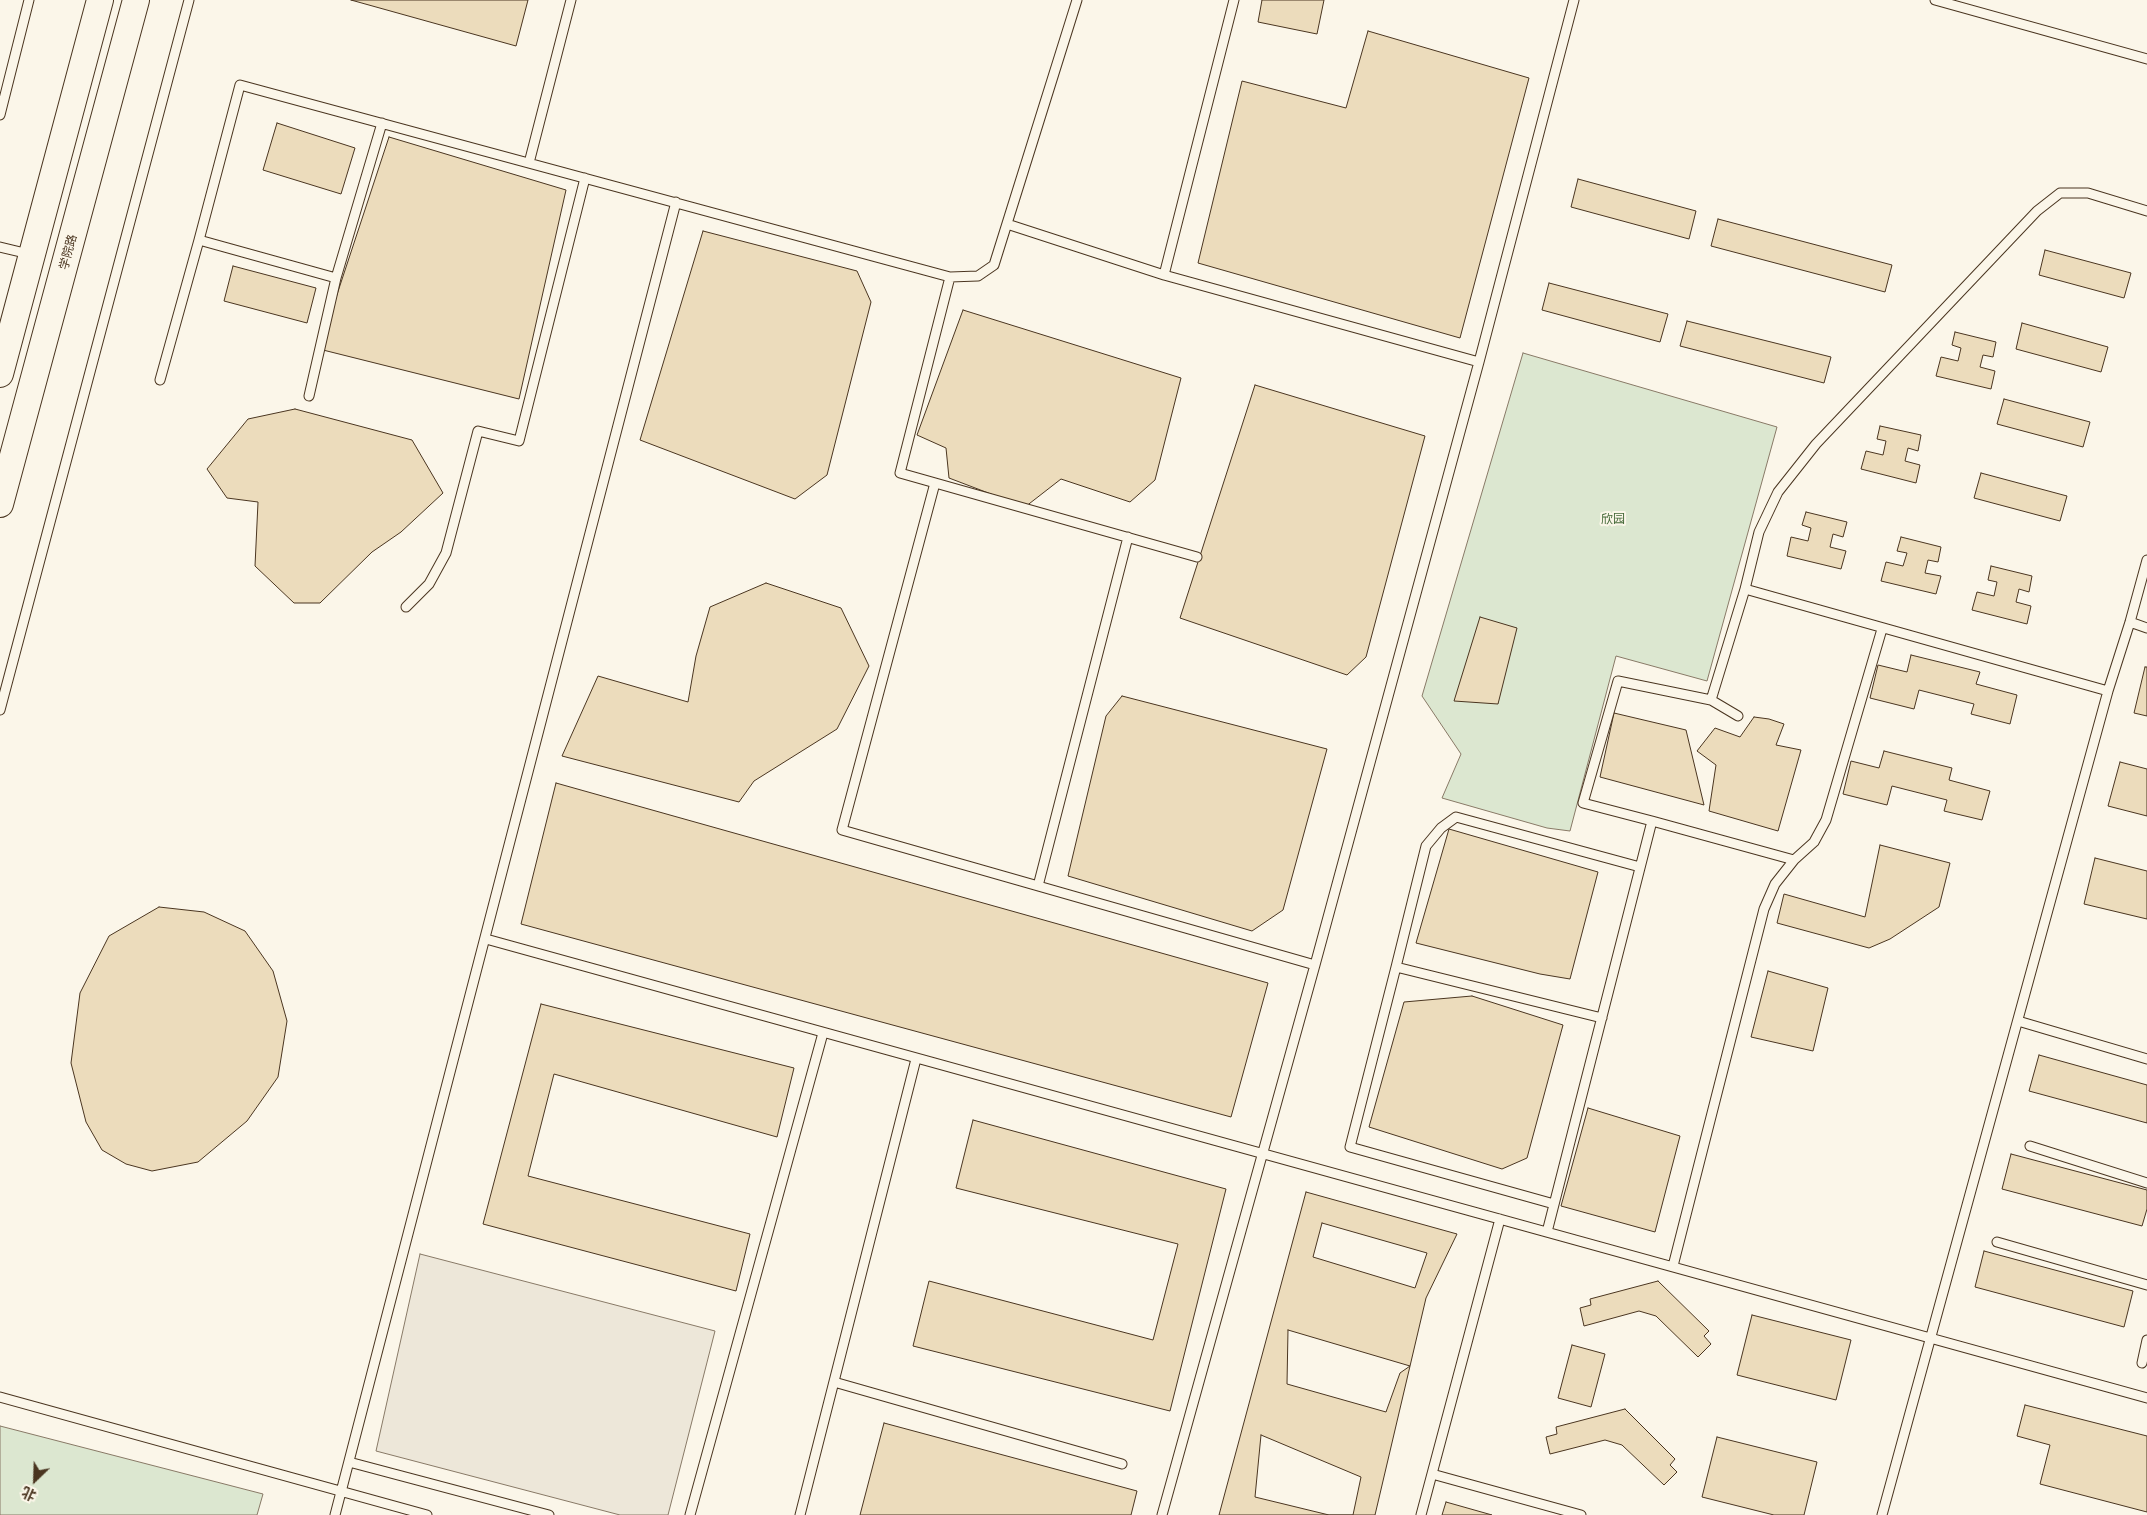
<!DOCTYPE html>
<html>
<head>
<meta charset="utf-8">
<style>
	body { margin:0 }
	#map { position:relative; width:2147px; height:1515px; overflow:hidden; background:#fbf6e9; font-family:Commissioner,"Noto Sans SC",sans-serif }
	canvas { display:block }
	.north { position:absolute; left:10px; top:1455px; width:50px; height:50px; -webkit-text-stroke:4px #fbf6e9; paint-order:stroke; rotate:204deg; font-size:14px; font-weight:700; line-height:20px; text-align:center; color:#4a3520 }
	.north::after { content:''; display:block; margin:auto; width:18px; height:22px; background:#4a3520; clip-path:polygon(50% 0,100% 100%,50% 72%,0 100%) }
</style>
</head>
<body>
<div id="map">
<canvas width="2147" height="1515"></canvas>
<div class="north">北</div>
</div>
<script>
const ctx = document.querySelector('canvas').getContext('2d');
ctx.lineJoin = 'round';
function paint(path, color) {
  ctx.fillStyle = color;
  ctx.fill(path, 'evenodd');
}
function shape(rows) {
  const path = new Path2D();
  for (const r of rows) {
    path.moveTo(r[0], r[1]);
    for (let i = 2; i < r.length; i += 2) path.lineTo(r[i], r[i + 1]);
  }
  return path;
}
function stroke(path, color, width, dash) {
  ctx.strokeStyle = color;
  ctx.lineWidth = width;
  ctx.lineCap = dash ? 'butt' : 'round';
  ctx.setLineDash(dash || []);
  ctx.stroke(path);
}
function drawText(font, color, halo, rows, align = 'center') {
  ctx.font = font + ' Commissioner,"Noto Sans SC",sans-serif';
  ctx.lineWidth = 4;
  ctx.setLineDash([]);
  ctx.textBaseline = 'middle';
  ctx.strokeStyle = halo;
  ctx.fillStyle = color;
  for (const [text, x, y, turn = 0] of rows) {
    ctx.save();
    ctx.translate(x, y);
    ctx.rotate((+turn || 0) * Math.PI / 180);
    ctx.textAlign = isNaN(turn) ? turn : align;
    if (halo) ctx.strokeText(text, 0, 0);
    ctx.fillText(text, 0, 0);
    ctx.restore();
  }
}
const green = shape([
	[1523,353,1777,427,1707,681,1616,656,1570,831,1547,828,1442,798,1461,754,1422,696,1523,353],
	[0,1426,263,1494,257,1515,0,1515,0,1426]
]);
paint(green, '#dce7d0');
stroke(green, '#887966', 1);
const parking = shape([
	[420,1254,715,1331,668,1515,620,1515,376,1451,420,1254]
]);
paint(parking, '#ede7d9');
stroke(parking, '#887966', 1);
const building = shape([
	[351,0,528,0,516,46,351,0],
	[1262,0,1324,0,1317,34,1258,22,1262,0],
	[1368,31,1529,78,1460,338,1198,263,1242,81,1346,108,1368,31],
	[277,123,355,148,341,194,263,170,277,123],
	[389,137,566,190,519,399,319,349,389,137],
	[1578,179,1696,211,1689,239,1571,207,1578,179],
	[1718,219,1892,265,1885,292,1711,246,1718,219],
	[703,231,857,271,871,302,827,475,795,499,640,440,703,231],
	[2045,250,2131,273,2124,298,2039,275,2045,250],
	[233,266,316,288,307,323,224,301,233,266],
	[1549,283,1668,314,1660,342,1542,310,1549,283],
	[963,310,1181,378,1155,480,1130,502,1061,479,1025,507,949,478,946,448,917,435,963,310],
	[1687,321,1831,357,1824,383,1680,346,1687,321],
	[2022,323,2108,347,2101,372,2016,349,2022,323],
	[1955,332,1996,342,1993,357,1983,355,1980,367,1995,371,1991,389,1936,376,1941,357,1958,361,1961,348,1952,345,1955,332],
	[1255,385,1425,436,1366,657,1347,675,1180,618,1255,385],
	[2004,399,2090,422,2083,447,1997,424,2004,399],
	[295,409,412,440,443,493,401,532,372,552,320,603,294,603,255,566,258,502,227,498,207,469,248,419,295,409],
	[1880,426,1921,435,1918,451,1908,448,1905,461,1920,465,1916,483,1861,469,1866,451,1883,455,1886,441,1877,439,1880,426],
	[1981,473,2067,496,2060,521,1974,498,1981,473],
	[1806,512,1847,522,1843,537,1833,534,1830,547,1846,551,1841,569,1787,556,1791,537,1808,541,1811,528,1802,525,1806,512],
	[1901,537,1941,547,1938,562,1928,560,1925,573,1941,576,1936,594,1881,581,1886,562,1903,566,1907,553,1897,551,1901,537],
	[1991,566,2032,576,2029,592,2019,589,2016,602,2031,606,2027,624,1972,610,1977,592,1994,596,1997,582,1988,580,1991,566],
	[766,583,841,608,869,666,837,729,754,781,739,802,562,756,598,676,688,702,696,656,710,607,766,583],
	[1480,617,1517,628,1498,704,1454,701,1480,617],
	[1911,655,1980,672,1976,684,2017,695,2010,724,1971,714,1974,704,1919,690,1914,709,1870,698,1878,665,1907,672,1911,655],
	[2145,667,2147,667,2147,716,2134,713,2145,667],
	[1122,696,1327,749,1283,910,1252,931,1068,876,1106,716,1122,696],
	[1614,713,1686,730,1704,805,1600,777,1614,713],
	[1754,717,1769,719,1784,724,1776,745,1801,750,1778,831,1709,811,1716,765,1697,751,1715,728,1740,737,1754,717],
	[1884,751,1952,768,1949,780,1990,791,1982,820,1944,811,1947,800,1892,786,1887,805,1843,794,1851,761,1879,768,1884,751],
	[2120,762,2147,769,2147,816,2108,806,2120,762],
	[556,783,1268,983,1231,1117,521,924,556,783],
	[1449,829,1598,872,1570,979,1540,974,1416,943,1449,829],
	[1880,845,1950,863,1939,907,1890,939,1869,948,1777,923,1784,894,1865,917,1880,845],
	[2095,858,2147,871,2147,919,2084,904,2095,858],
	[159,907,204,912,245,931,273,971,287,1021,278,1077,247,1121,198,1162,152,1171,126,1164,102,1150,86,1122,71,1063,80,993,109,936,159,907],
	[1768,971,1828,988,1813,1051,1751,1037,1768,971],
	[1472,996,1563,1025,1527,1158,1502,1169,1369,1127,1404,1002,1472,996],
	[541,1004,794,1068,777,1137,554,1074,528,1176,750,1234,736,1291,483,1224,541,1004],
	[2039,1055,2147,1085,2147,1123,2029,1091,2039,1055],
	[1588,1108,1680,1136,1655,1232,1561,1206,1588,1108],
	[973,1120,1226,1189,1170,1411,913,1346,929,1281,1153,1340,1178,1244,956,1188,973,1120],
	[2011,1154,2147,1190,2147,1209,2142,1226,2002,1189,2011,1154],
	[1306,1192,1457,1234,1426,1298,1375,1515,1219,1515,1306,1192],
	[1322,1223,1427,1253,1415,1288,1313,1257,1322,1223],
	[1984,1251,2133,1291,2124,1327,1975,1287,1984,1251],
	[1658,1281,1709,1331,1704,1336,1711,1344,1698,1357,1656,1316,1639,1311,1584,1326,1580,1308,1591,1305,1590,1299,1658,1281],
	[1752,1315,1851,1340,1836,1400,1737,1375,1752,1315],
	[1288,1330,1410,1366,1400,1373,1386,1412,1287,1384,1288,1330],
	[1572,1345,1605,1354,1591,1407,1558,1398,1572,1345],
	[2025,1405,2147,1436,2147,1512,2040,1484,2050,1445,2017,1436,2025,1405],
	[1625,1409,1675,1459,1670,1465,1677,1472,1664,1485,1622,1445,1605,1440,1550,1454,1546,1437,1557,1434,1556,1427,1625,1409],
	[884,1423,1137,1491,1131,1515,860,1515,884,1423],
	[1261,1435,1361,1477,1353,1515,1329,1515,1255,1497,1261,1435],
	[1717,1437,1817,1462,1804,1515,1774,1515,1702,1497,1717,1437],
	[1446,1502,1492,1515,1442,1515,1446,1502]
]);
paint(building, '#ecdcbc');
stroke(building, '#4a3520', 1);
const service = shape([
	[1234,0,1164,275,1479,362],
	[1935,0,2147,59],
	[0,115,29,0],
	[529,163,571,0],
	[1007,224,1164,275],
	[199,240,240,85,950,277,978,276,994,265,1077,0],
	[0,247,29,254],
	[950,277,900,473,1197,557],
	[160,380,199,240,336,278],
	[309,396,336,278,382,123],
	[935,483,842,830,1315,965],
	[1745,589,1759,532,1778,492,1816,444,2037,211,2060,193,2088,193,2147,211],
	[406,607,429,584,446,553,478,431,519,441,585,178],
	[2130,622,2147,628],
	[1711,700,1745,589,2108,691],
	[0,710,189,0],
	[1652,821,1583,803,1618,681,1711,700,1738,716],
	[1038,886,1128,537],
	[486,939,2147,1398],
	[1396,967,1426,846,1441,828,1456,817,1640,867],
	[2018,1021,2147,1059],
	[2030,1146,2147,1183],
	[1554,1204,1350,1147,1396,967,1602,1018],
	[1547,1232,1652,821,1794,860],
	[1997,1242,2147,1285],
	[1673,1266,1764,909,1775,884,1794,860,1814,842,1826,820,1882,629],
	[2142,1363,2147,1340],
	[834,1382,1122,1464],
	[0,1397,427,1515],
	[349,1462,549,1515],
	[1432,1474,1581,1515],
	[335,1515,676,202],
	[690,1515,823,1033],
	[800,1515,916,1059],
	[1162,1515,1315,965,1479,362,1574,0],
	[1421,1515,1500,1219],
	[1882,1515,2108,691,2130,622,2147,560]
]);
const secondary = shape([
	[0,374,100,0],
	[0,504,136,0]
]);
stroke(service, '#4a3520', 11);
stroke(secondary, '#4a3520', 28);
stroke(service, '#fbf6e9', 9);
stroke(secondary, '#fbf6e9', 26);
drawText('12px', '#4a3520', '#fbf6e9', [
	["学院路",68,252,-75]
]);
drawText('12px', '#436837', '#fbf6e9', [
	["欣园",1613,519]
]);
</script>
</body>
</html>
